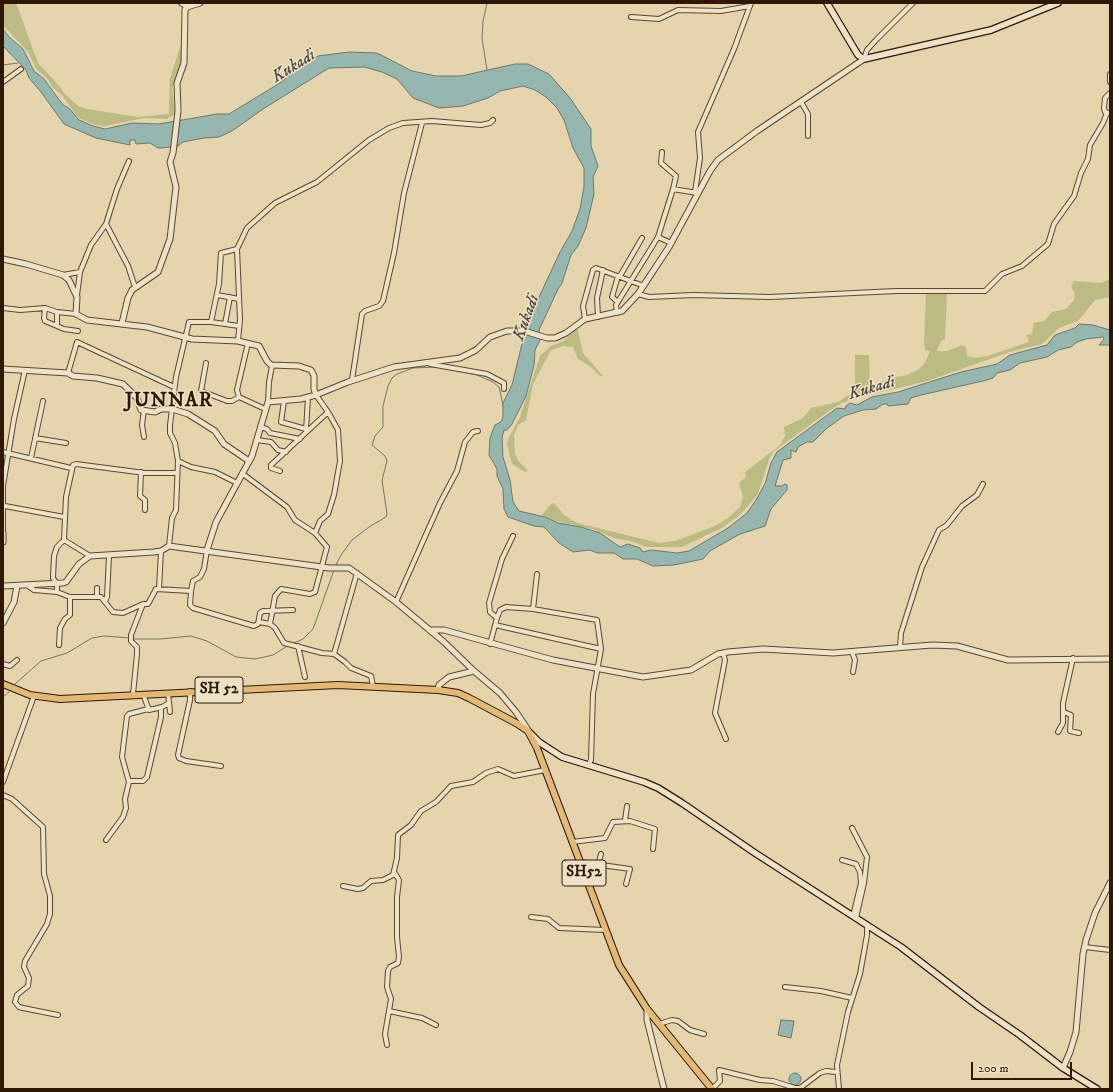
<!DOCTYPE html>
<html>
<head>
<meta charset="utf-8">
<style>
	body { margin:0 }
	#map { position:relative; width:1113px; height:1092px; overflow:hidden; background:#e5d4ac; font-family:"IM FELL DW Pica",serif }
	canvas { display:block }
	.frame { position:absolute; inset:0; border:4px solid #2f1604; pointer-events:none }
	.scale { position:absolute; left:971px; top:1062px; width:101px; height:18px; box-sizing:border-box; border:2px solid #2f1604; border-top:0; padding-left:5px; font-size:12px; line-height:14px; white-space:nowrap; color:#2f1604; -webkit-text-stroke:3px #eee3c9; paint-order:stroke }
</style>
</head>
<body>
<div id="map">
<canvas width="1113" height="1092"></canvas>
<div class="frame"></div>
<div class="scale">200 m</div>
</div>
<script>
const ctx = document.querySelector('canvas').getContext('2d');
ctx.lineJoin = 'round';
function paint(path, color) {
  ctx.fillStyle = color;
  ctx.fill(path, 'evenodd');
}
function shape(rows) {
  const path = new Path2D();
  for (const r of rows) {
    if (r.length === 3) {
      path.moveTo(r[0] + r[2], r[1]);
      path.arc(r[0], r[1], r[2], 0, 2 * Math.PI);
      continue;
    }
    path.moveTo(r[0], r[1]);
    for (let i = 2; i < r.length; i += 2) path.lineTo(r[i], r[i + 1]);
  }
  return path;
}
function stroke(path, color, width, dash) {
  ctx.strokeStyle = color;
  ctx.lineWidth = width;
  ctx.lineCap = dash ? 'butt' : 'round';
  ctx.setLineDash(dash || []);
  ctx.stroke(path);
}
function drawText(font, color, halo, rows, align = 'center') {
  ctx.font = font + ' "IM FELL DW Pica",serif';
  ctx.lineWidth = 3;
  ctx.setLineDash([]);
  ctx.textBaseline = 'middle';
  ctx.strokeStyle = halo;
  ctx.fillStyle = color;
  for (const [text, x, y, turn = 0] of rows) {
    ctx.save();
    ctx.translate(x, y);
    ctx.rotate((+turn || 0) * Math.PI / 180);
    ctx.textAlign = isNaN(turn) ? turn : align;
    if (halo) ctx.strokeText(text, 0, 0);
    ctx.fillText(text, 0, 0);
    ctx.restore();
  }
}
paint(shape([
	[3,3,16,3,38,63,61,88,63,92,78,106,87,109,138,117,169,114,170,79,182,41,181,66,172,88,175,114,167,119,144,118,105,126,95,125,81,119,77,116,62,95,53,88,47,78,37,70,28,52,3,25],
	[1110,279,1110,297,1095,300,1078,321,1059,328,1042,344,1013,351,927,381,852,399,836,406,774,451,769,459,758,494,741,514,722,528,682,547,647,547,630,541,613,538,596,530,556,521,542,515,551,504,554,503,564,515,577,523,659,543,675,541,715,526,728,518,740,507,743,497,739,483,746,477,745,472,779,446,785,436,784,427,803,418,811,408,838,402,855,391,855,355,869,355,870,387,890,378,907,375,919,369,925,363,930,351,925,350,924,344,926,294,947,294,945,339,941,341,937,351,947,351,962,345,966,347,967,356,975,358,988,356,1028,342,1029,340,1026,335,1032,334,1034,323,1044,321,1052,312,1066,309,1074,300,1075,294,1071,286,1074,281,1101,283],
	[577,327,583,353,603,376,600,376,591,367,578,359,573,347,563,346,551,350,533,384,526,420,518,425,514,436,515,453,518,461,528,470,525,472,512,464,507,444,508,439,520,417,540,356,551,346,564,341]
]), '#bcbb84');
const water = shape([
	[3,29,9,37,23,49,34,71,44,79,63,105,69,108,79,120,93,126,105,129,132,123,159,124,217,114,229,114,280,83,305,63,318,56,349,52,377,53,412,71,436,76,461,76,515,64,528,64,549,74,570,98,591,129,591,146,598,166,593,177,594,194,586,228,578,246,571,255,562,283,558,289,539,330,541,338,535,350,534,365,526,396,512,424,507,430,504,430,502,438,503,457,510,480,513,502,519,511,545,517,558,523,581,527,600,533,620,547,628,544,640,548,643,552,651,550,677,553,689,551,728,528,747,513,756,500,765,484,771,463,777,452,837,408,845,409,846,406,850,403,857,405,872,397,898,392,961,372,997,364,1010,355,1047,345,1055,335,1075,328,1079,324,1093,325,1110,330,1110,345,1099,345,1104,339,1103,337,1086,339,1077,342,1071,347,1058,350,1047,357,1020,363,1010,370,997,373,993,378,987,380,917,396,911,398,908,404,888,406,887,404,883,404,876,409,863,410,844,416,826,429,813,442,807,442,798,447,796,452,791,450,791,458,783,460,775,486,782,486,785,484,787,485,787,490,771,509,765,526,740,534,710,551,703,559,674,565,653,566,637,559,623,559,614,553,597,553,590,550,573,552,559,543,544,527,534,526,508,517,504,509,503,489,497,476,497,469,489,455,490,438,495,425,501,422,503,417,503,403,512,385,527,323,560,252,572,231,580,209,584,187,584,168,573,148,564,120,557,108,546,97,535,90,523,86,500,91,488,98,463,106,439,108,413,98,397,79,382,72,364,67,329,68,263,109,232,131,219,137,204,138,183,142,178,146,163,148,158,148,150,143,136,144,135,140,130,140,130,145,96,138,64,124,41,92,29,78,26,70,3,46,3,29],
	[781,1020,794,1021,791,1038,778,1035,781,1020],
	[795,1079,6]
]);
paint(water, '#96b7af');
stroke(water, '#6d776b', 1);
stroke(shape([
	[3,65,18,63],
	[487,70,482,38,483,21,487,3],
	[463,372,477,375,493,382,499,387,503,405],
	[336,565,341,555,352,540,369,527,386,517,387,514,382,480,387,461,385,456,372,445,375,436,383,427,383,406,388,386,392,378,397,374,413,368,436,367],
	[133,639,160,639,191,636,207,641,236,657,255,659,273,655,289,645],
	[292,644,303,639,313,629,334,570],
	[15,684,41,661,67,653,92,638,104,636,130,638],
	[3,697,9,692]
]), '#6d776b', 1);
const minor = shape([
	[181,3,187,7],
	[631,17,659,19,678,10,721,11,750,6],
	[864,59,867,50,876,40,913,3],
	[1110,74,1110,82],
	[3,82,21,69],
	[1110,93,1105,98,1104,108,1105,112,1110,113],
	[801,102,808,114,808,136],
	[662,152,661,163,676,176,673,189],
	[695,192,700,158,698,132,734,49,751,3],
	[106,224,117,189,129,161],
	[658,237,673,189,697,193],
	[237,249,240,320,238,341],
	[63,275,80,272,91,245,106,224,128,266,135,287],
	[620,276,642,238],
	[638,294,649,297,693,295,770,297,896,291,985,291,1002,274,1022,266,1048,244,1054,224,1074,196,1081,173,1088,159,1090,145,1103,123,1107,113],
	[77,295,80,272],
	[217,295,239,299],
	[618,302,612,297,618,276],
	[3,308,20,310,45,308],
	[57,312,57,325],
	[617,313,616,305,658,237,671,243],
	[76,314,57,312,45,308,44,318,45,321,64,329,78,331],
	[598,317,597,298,603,270],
	[585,319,583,306,593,270,596,268,644,286],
	[211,322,239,326],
	[225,324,230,297],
	[248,343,237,390,239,397,265,409],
	[206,363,201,391,227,401,232,401,239,397],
	[430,364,487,374,504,383,504,389],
	[68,373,77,342,174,387],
	[352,380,362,314,365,311,379,306,383,301,394,253,404,193,422,123],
	[284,401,281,422,306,429],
	[268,402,269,382,272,366],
	[144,410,142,425,144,437],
	[260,427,267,429,270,433,300,439],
	[306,431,308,397],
	[35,438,66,443],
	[257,440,271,442,278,450,286,452],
	[3,452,71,468],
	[31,458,43,401],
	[178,461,191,467,215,472,237,483],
	[280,471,271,468,271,465,328,412],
	[141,472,140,496,145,500,145,510],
	[243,474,287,507,295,520,315,533,327,547,315,592,310,594,281,589,275,596,270,624,259,622],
	[5,506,64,517],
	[3,533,3,486,14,419,25,370],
	[315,533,320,521,328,514,334,495,340,461,338,430,328,412,316,395],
	[169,546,172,518,176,510,178,461,175,443,170,433,170,425,176,377,189,322,211,322,219,284,221,253,237,249,247,228,275,203,317,182,369,140,389,128,403,123,432,121,481,125,490,123,493,120],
	[90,556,64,540,66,497,73,465,76,464,145,473,177,473],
	[357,573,334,654,345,662,351,668,371,676,373,686],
	[27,585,34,590,57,592,70,597,101,597,113,612,123,613,143,604],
	[97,588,97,597],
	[159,589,161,551],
	[191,591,190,605,193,608,254,626,258,624,260,613,263,611,293,610],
	[57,592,57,584,53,578,54,556,57,547,64,540],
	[105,601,107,597,109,556],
	[396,602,440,503,457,471,465,442,473,432,478,431],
	[533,609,537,574],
	[497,618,500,610,506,607,533,609,597,620,601,649,593,694,591,760,588,765],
	[270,624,275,628,284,643,322,653,334,654],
	[495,625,601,649],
	[490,644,497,618,490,612,489,603,502,559,513,536],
	[59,645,60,628,65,619,70,615,70,597],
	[298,646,305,677],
	[900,647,901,633,922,567,939,530,947,525,962,506,977,495,983,484],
	[852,652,855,660,853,672],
	[723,653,725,660,715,713,726,739],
	[3,664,10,666,17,660],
	[190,691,190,700,178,755,179,758,186,761,221,766],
	[168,693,170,712],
	[133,694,137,654,137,647,131,641,131,635,143,604,148,604,156,589,191,591,193,581,200,577,204,569,207,550],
	[143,694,149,710,162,707,169,703],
	[1064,712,1071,715,1070,731,1079,733],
	[1058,732,1063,723,1063,703,1073,658],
	[129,781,143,781,147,777,161,717,161,707],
	[3,782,34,696],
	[3,795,12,799,43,827,44,874,50,896,50,914,47,924,25,961,24,967,29,978,28,986,17,995,15,1002,19,1007,23,1008,58,1015],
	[625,821,627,806],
	[852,828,867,857,864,883,856,918],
	[106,840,123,817,126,808,125,799,129,782,122,757,127,716,129,714,148,709],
	[572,842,605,838,613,822,630,821,655,829,653,849],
	[842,860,856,864,860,872,861,883,853,916],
	[580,862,630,869,626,884],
	[598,865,601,854],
	[343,886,358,889,363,888,371,881,383,880,393,875,397,858,398,835,411,825,421,811,436,802,451,786,473,782,486,773,498,769,514,776,545,770],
	[531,917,548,919,559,928,605,930],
	[1085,947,1110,950],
	[785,987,821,991,852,998],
	[389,1011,422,1018,436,1025],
	[659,1024,672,1020,678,1021,690,1030,704,1034],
	[387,1045,385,1034,391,999,387,987,388,971,390,967,398,963,399,957,397,937,397,897,399,880,394,872],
	[712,1089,720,1081,719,1070,760,1080,773,1081,795,1088,800,1088,820,1073,826,1071,836,1072],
	[839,1089,837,1065,848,1012,860,974,867,935,867,925]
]);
const tertiary = shape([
	[3,259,26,264,63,275,69,280,77,297,76,314,87,320,147,327,192,339,238,341,259,346,267,361,271,365,299,366,311,370,314,376,314,389,316,395],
	[122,323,128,298,132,290,158,272,170,239,176,187,170,162,173,153,178,111,177,83,184,63,185,10,187,7,200,3],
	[3,369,68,373,73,376,97,378,123,384,137,398,141,410,155,412,161,409,172,409,188,414,215,431,224,444,249,461],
	[3,533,3,542],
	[207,550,216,522,252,456,268,402,301,399,316,395,348,382,394,367,460,358,476,350,490,337,507,331,524,331,547,338,555,338,566,333,585,319,622,311,638,294,669,247,710,171,718,160,757,131,864,59],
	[3,586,63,583,66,582,79,564,90,556,154,552,161,551,169,546,329,568,349,568,396,602,444,642,474,671],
	[3,623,14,602,17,586],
	[430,630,444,630,553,660,643,677,691,670,718,654,728,652,763,649,833,653,932,645,957,646,1008,660,1110,659],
	[438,690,439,685,449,677,474,671,500,693,516,712,528,730],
	[647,1009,647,1020,664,1089],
	[1063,1068,1070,1052,1076,1032,1083,954,1086,940,1095,913,1110,883]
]);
const secondary = shape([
	[827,3,858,55,864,59,991,30,1058,3],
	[530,733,539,742,562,757,644,782,658,788,682,803,755,853,901,947,979,1007,1020,1035,1063,1068,1097,1089]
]);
const primary = shape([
	[3,684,30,695,60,699,338,685,438,690,458,693,469,698,516,723,528,731,537,748,619,965,647,1009,712,1089]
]);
stroke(minor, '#5c462e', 6);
stroke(tertiary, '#5c462e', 7);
stroke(secondary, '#2f1604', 8);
stroke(primary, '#2f1604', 8);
stroke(minor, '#eee3c9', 4);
stroke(tertiary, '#eee3c9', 5);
stroke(secondary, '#eee3c9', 5.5);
stroke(primary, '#e2ba76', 6);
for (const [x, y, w] of [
	[219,690,48],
	[584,873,44]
]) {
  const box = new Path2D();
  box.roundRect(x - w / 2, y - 13, w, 26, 3);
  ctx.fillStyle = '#eee3c9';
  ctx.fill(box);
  stroke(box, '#2f1604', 1);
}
drawText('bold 15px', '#2f1604', null, [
	["SH 52",219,690],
	["SH52",584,873]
]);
drawText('italic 17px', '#534e40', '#eee3c9', [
	["Kukadi",294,67,-32],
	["Kukadi",527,318,-70],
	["Kukadi",872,389,-16]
]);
ctx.letterSpacing = '1px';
drawText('bold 20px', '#2f1604', '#eee3c9', [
	["JUNNAR",169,402]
]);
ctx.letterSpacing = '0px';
</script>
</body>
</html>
